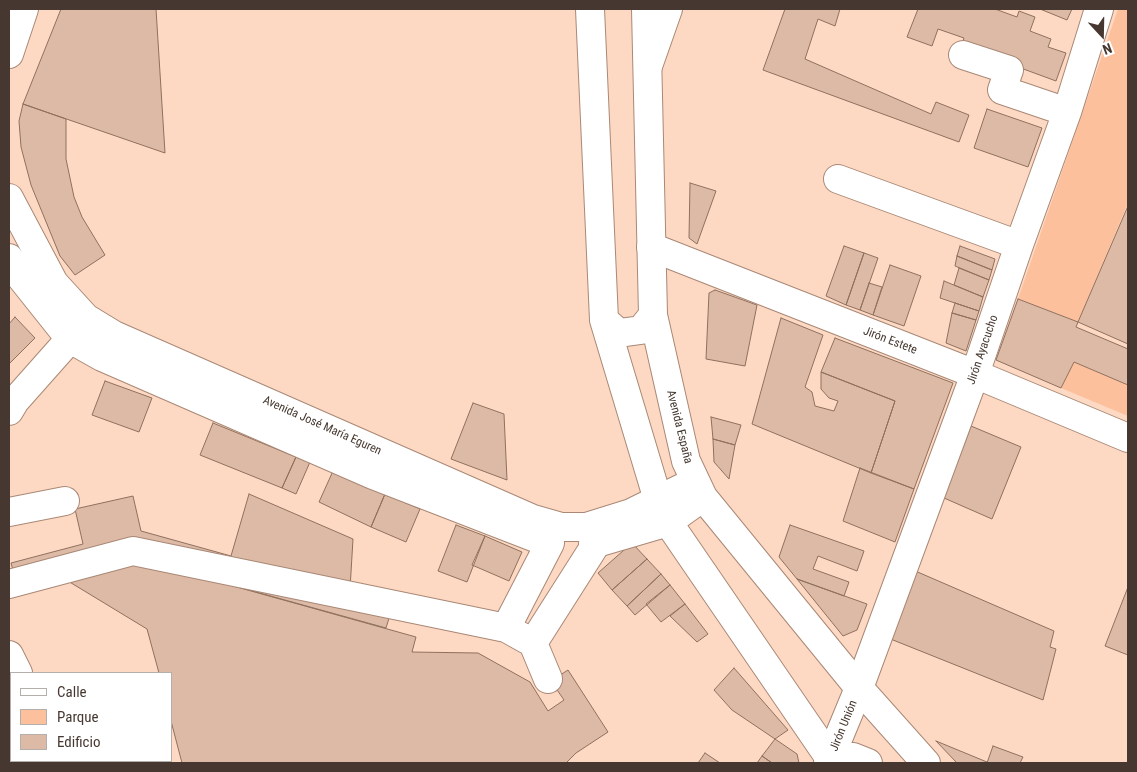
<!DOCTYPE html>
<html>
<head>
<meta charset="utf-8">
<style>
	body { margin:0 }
	#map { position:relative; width:1137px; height:772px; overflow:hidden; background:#fdd9c4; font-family:"Roboto Condensed",sans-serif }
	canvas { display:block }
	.frame { position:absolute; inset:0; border:10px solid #463830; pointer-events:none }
	.legend { position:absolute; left:10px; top:672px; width:162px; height:90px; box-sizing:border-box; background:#fff; border:1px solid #b5afac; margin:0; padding:6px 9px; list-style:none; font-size:15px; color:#463830 }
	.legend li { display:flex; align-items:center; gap:10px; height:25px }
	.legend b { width:25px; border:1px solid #b5afac }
	.north { position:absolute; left:1077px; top:10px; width:50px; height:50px; -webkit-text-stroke:4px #fff; paint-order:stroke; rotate:159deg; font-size:14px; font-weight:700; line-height:20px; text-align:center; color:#463830 }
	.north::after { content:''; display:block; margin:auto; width:18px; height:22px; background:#463830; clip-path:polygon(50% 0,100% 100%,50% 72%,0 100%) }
</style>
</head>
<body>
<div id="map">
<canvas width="1137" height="772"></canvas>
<div class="frame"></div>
<ul class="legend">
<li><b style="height:6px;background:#fff"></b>Calle</li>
<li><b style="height:14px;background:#fcc09d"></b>Parque</li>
<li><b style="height:14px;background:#ddbaa6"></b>Edificio</li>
</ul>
<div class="north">N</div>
</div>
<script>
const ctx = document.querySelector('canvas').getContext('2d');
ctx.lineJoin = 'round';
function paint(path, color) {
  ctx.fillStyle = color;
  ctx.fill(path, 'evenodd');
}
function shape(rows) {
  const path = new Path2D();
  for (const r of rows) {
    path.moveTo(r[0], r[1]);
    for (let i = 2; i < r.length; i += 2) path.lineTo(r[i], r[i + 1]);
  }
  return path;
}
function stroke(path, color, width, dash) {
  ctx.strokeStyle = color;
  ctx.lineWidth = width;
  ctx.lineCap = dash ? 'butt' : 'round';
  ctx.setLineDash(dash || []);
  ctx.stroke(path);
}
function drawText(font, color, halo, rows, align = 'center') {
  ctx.font = font + ' "Roboto Condensed",sans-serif';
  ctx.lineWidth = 4;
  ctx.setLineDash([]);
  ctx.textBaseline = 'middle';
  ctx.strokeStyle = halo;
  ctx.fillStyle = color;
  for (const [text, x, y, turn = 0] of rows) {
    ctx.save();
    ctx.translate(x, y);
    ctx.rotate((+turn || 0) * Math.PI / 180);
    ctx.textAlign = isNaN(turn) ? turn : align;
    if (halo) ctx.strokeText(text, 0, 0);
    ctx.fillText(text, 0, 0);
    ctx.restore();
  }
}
paint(shape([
	[1118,9,1128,9,1128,203,1078,322,1018,299],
	[1074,362,1128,385,1128,416,1061,388]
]), '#fcc09d');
const building = shape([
	[61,9,156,9,165,153,23,104,61,9],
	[785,9,840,9,835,26,818,19,805,59,931,114,936,102,969,115,959,142,763,70,785,9],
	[918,9,995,9,1017,17,1019,11,1035,17,1030,31,1051,39,1048,47,1066,53,1056,81,961,46,964,38,938,29,932,46,907,37,918,9],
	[1040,9,1072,9,1067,20,1040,9],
	[23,104,66,119,66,159,74,197,82,217,105,255,75,275,60,256,31,185,21,147,19,121,23,104],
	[987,109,1042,128,1028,167,974,148,987,109],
	[690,183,716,191,697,244,689,238,690,183],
	[1128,206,1128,344,1078,322,1128,206],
	[844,246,864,253,846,305,826,296,844,246],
	[960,246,995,259,992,270,957,256,960,246],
	[864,253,878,258,860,310,846,305,864,253],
	[957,256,992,270,989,280,955,266,957,256],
	[890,265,921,276,904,326,873,315,890,265],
	[959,268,989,280,983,297,954,285,959,268],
	[944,281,983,297,979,311,940,298,944,281],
	[869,283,882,287,873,315,860,310,869,283],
	[715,290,757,305,745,366,706,359,709,293,715,290],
	[1018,299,1078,322,1076,327,1128,349,1128,385,1074,362,1061,388,996,360,1018,299],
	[955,303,979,311,976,320,952,313,955,303],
	[952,313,976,320,966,351,946,343,952,313],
	[15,317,35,338,9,364,9,324,15,317],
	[781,318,823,335,805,387,812,392,815,406,834,411,838,401,829,398,821,389,821,372,895,401,871,473,752,424,781,318],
	[835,338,953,383,914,489,871,473,895,401,821,372,835,338],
	[105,381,152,398,139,432,92,415,105,381],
	[473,403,504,414,507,480,451,459,473,403],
	[711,417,741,425,735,445,713,439,711,417],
	[213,423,296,457,282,488,200,455,213,423],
	[971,426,1021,447,992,519,944,498,971,426],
	[713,439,735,445,729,479,714,462,713,439],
	[296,457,310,462,296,494,282,488,296,457],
	[860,468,914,489,895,542,843,521,860,468],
	[333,471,385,494,371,527,319,502,333,471],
	[249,494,353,539,350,589,394,602,386,628,133,558,18,588,11,563,83,544,75,509,133,496,141,531,231,556,249,494],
	[385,494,420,509,406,542,371,527,385,494],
	[456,525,485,536,467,582,438,571,456,525],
	[790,525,864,551,857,571,818,556,813,569,849,582,844,596,797,579,779,557,790,525],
	[485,536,522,552,509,581,472,565,485,536],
	[632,543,647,559,612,590,598,573,632,543],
	[133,558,416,637,412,652,478,653,530,682,548,711,564,700,551,681,568,670,608,732,576,753,566,763,182,763,171,721,171,673,159,673,147,629,63,578,133,558],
	[647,559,661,574,627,606,612,590,647,559],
	[913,570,1054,631,1050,647,1056,649,1043,700,888,638,913,570],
	[661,574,670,585,635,615,627,606,661,574],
	[797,579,867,604,857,630,843,636,797,579],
	[670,585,685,604,661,622,646,604,670,585],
	[1128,587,1128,655,1105,646,1128,587],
	[685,604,708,634,697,642,670,616,685,604],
	[734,668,788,730,775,739,732,710,714,690,734,668],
	[775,739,797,754,799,763,772,763,762,756,775,739],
	[936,741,987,762,987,763,957,763,936,741],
	[993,746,1023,757,1020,763,987,763,993,746],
	[705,753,720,763,698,763,705,753],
	[762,756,772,763,757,763,762,756]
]);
paint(building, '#ddbaa6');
stroke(building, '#8f705d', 1);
const minor = shape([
	[9,54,24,9],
	[963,55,1009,70,1002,90,1067,112],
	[648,66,668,9],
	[838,179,1019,245],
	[651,247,975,374,1128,438],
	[9,411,15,401,70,339],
	[9,512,65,501],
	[9,584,133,551,506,628,533,643,548,679],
	[506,628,550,543],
	[533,643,596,544],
	[9,655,18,673],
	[60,761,61,763],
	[828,763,859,688,975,374,1019,245,1067,112,1099,9]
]);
const major = shape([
	[590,9,604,320,658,500,668,522,833,763],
	[646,9,653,315,686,461,703,497,859,688,926,763],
	[9,198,54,283,86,318,114,335,533,519,561,527,586,527,631,513,694,482],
	[9,258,19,275,70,339,102,357,373,475,546,542],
	[604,320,619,333,641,330,653,315],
	[593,544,668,522,703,497],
	[830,760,853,757,868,763]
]);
stroke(minor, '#a98875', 30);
stroke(major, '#a98875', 30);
stroke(minor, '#fff', 28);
stroke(major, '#fff', 28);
drawText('12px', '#463830', '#fff', [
	["Jirón Estete",890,341,21],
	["Jirón Ayacucho",983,350,-71],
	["Avenida José María Eguren",322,426,24],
	["Avenida España",679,427,76],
	["Jirón Unión",844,726,-68]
]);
</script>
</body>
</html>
